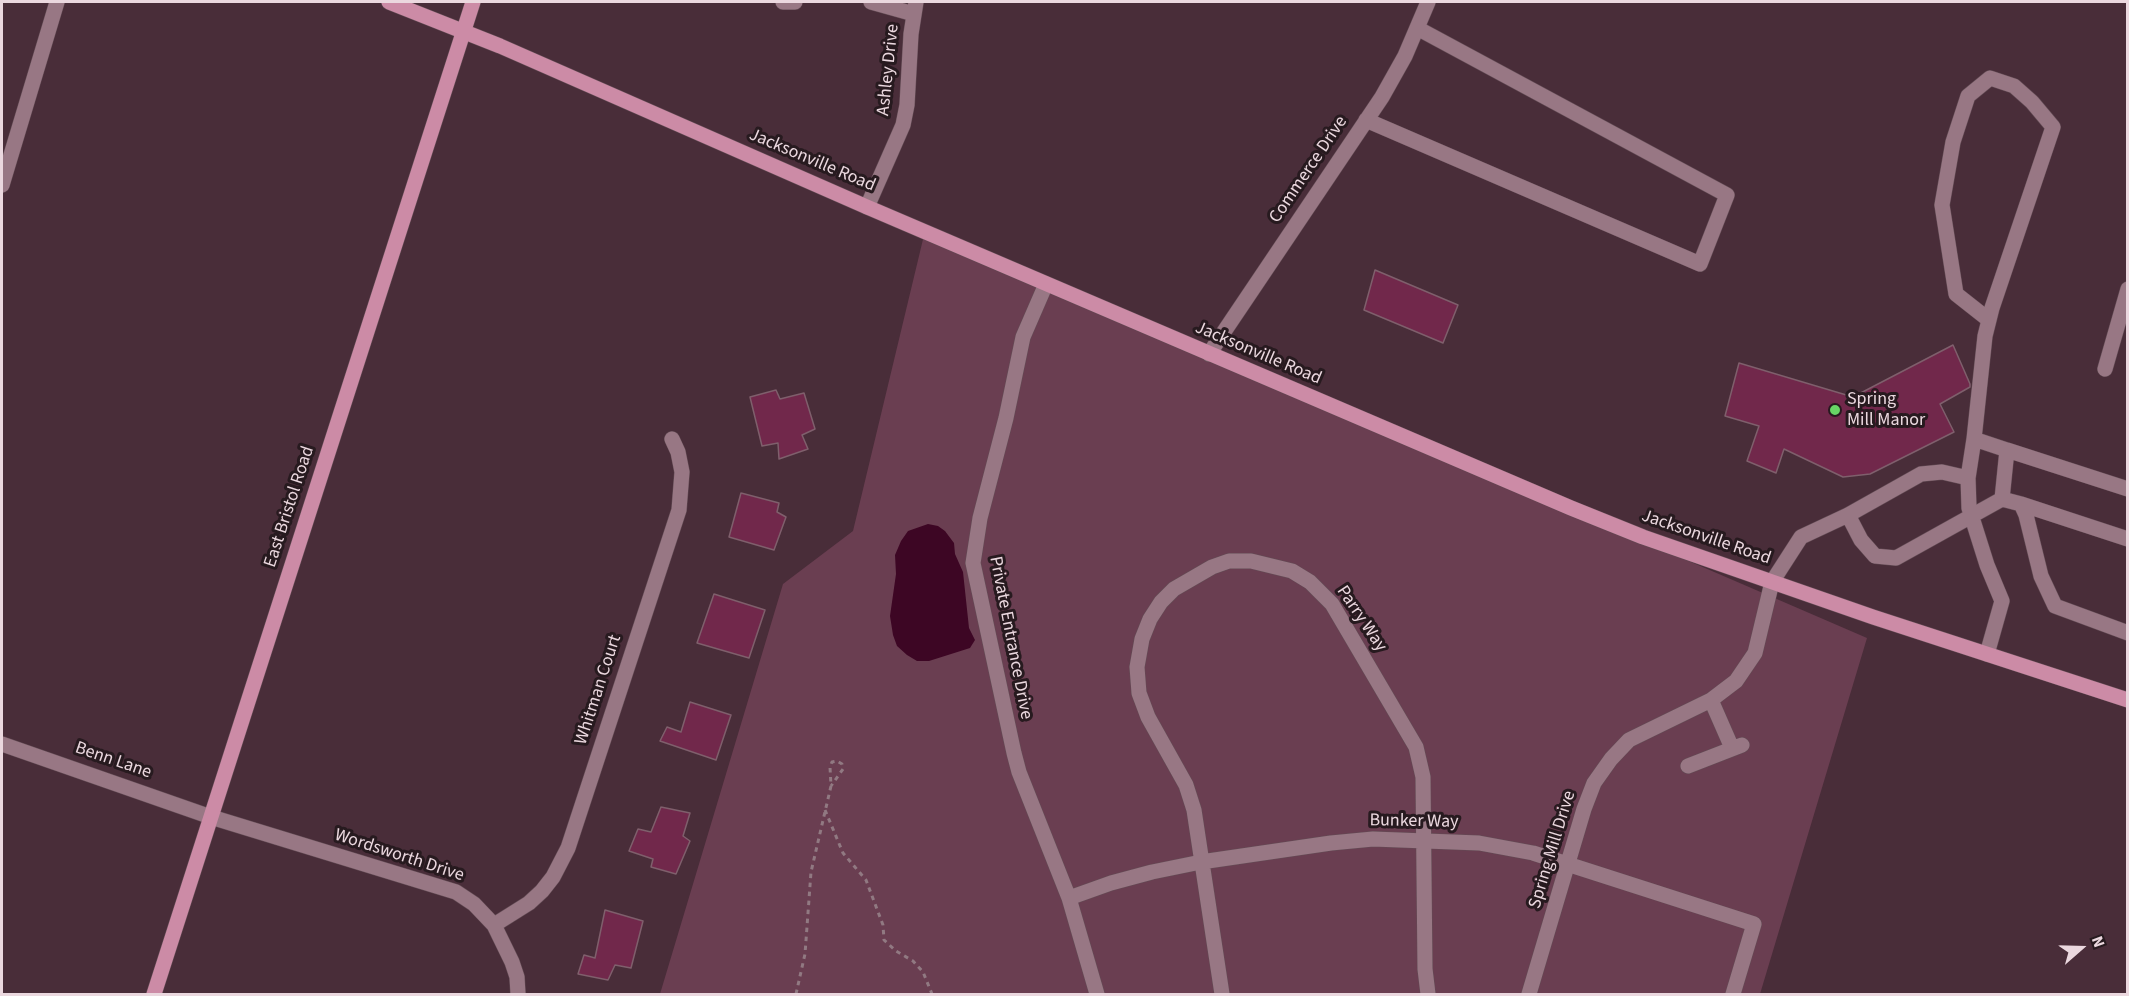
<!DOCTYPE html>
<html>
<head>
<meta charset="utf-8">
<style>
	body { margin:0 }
	#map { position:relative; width:2129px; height:996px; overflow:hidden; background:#492d39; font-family:"Source Sans 3",sans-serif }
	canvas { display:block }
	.frame { position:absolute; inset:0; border:3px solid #ebd8df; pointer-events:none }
	.north { position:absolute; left:2051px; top:918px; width:60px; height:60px; -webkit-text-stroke:4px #271a1f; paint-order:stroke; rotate:70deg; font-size:16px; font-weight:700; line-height:24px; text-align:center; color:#ebd8df }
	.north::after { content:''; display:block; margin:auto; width:21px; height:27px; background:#ebd8df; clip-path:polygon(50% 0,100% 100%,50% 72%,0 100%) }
</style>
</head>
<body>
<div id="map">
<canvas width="2129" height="996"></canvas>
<div class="frame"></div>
<div class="north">N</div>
</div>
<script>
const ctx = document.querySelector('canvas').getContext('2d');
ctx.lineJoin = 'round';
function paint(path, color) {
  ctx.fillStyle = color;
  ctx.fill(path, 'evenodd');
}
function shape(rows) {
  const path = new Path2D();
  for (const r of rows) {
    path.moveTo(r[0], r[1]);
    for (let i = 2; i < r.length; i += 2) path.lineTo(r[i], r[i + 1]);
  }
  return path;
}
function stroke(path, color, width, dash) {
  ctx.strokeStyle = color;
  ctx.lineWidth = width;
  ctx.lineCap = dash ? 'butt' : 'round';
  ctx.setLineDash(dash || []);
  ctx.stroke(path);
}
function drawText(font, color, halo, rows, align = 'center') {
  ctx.font = font + ' "Source Sans 3",sans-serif';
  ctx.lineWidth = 6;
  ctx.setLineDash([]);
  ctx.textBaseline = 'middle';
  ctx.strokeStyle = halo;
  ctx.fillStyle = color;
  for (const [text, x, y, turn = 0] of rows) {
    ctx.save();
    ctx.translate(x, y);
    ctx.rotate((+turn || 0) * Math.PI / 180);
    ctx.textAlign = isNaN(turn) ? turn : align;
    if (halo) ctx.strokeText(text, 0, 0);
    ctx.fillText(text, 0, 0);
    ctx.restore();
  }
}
paint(shape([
	[925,231,1867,638,1760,994,660,994,783,584,853,531]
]), '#6a3e51');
paint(shape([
	[928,524,938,526,945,531,954,543,955,554,963,572,969,628,975,640,970,648,929,661,917,661,907,655,897,646,893,635,890,616,896,574,895,555,901,541,908,531]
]), '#3d0624');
const building = shape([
	[1375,270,1458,305,1443,343,1364,310,1375,270],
	[1953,345,1970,384,1970,387,1940,404,1954,432,1870,474,1843,477,1784,449,1776,473,1747,461,1759,426,1725,416,1739,363,1853,397,1953,345],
	[776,390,780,399,804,393,815,429,802,435,808,449,779,459,778,443,762,446,750,397,776,390],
	[741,493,779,503,777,512,786,517,774,550,729,537,741,493],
	[714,594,765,610,749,658,697,643,714,594],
	[690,702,731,715,716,760,660,741,667,727,681,732,690,702],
	[661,807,690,813,683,836,690,841,676,874,651,867,653,859,629,851,638,829,651,832,661,807],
	[605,910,643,921,631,968,615,965,608,980,578,974,584,955,595,958,605,910]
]);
paint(building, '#71284b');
stroke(building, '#7f5f6c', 1.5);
const minor = shape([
	[783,2,795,2],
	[871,2,914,14],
	[1366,120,1700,264,1727,195,1417,28],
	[2,185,57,2],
	[867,207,903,125,907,105,911,34,916,2],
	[1046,284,1023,337,1006,418,980,518,973,563,1014,753,1019,772,1069,898,1097,994],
	[1989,320,1956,294,1942,205,1953,142,1968,96,1990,78,2014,86,2032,102,2053,127,1992,308,1985,336,1974,439,2007,450],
	[1209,354,1382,97,1405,56,1428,2],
	[2105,369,2128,289],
	[1974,439,1968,478,1969,508,1987,565,2002,601,1987,654],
	[2128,489,2007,450,2002,499,2021,504,2026,515,2041,576,2055,606,2128,633],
	[2021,504,2128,539],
	[1848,515,1861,540,1875,556,1896,558,2002,499],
	[1711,700,1732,748],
	[2,744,211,817,456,892,474,904,494,925,512,962,517,977,518,994],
	[1688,766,1742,745],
	[1069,898,1111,883,1152,872,1201,862,1331,843,1373,839,1479,843,1533,853,1754,924,1733,994],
	[494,925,529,903,542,891,553,877,568,848,679,510,682,472,678,452,672,439],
	[1222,994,1194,810,1186,785,1148,717,1139,693,1137,667,1142,639,1150,619,1161,602,1174,589,1212,567,1229,561,1251,561,1292,571,1310,582,1332,604,1416,747,1423,777,1425,969,1428,994],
	[1529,994,1584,809,1594,783,1611,759,1629,740,1711,700,1736,681,1755,653,1772,582,1801,537,1848,515,1921,474,1942,472,1968,478]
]);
const major = shape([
	[389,2,500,46,867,207,1571,508,1643,537,1873,617,2128,700],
	[154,994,473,2]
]);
stroke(minor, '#634c55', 16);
stroke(major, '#634c55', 16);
stroke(shape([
	[825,810,843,853,866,880,883,925,884,940,896,951,913,961,923,972,932,994],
	[796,994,805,954,811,872,831,786,830,767,832,762,837,761,842,764,843,769,831,786]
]), '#917982', 3, [4.5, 4.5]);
stroke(minor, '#987784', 15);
stroke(major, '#cc8ba6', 15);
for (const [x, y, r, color] of [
	[1835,410,6,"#68d465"]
]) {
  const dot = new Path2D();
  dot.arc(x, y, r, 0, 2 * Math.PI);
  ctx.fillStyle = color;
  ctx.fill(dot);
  stroke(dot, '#271a1f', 2);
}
drawText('18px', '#ebd8df', '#271a1f', [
	["Ashley Drive",889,70,-84],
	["Jacksonville Road",812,161,23],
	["Commerce Drive",1309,170,-56],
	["Jacksonville Road",1258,354,23],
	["East Bristol Road",290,507,-72],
	["Jacksonville Road",1706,538,19],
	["Parry Way",1361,619,56],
	["Private Entrance Drive",1010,638,79],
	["Whitman Court",599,690,-72],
	["Benn Lane",113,761,19],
	["Bunker Way",1414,822,1],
	["Spring Mill Drive",1553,850,-73],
	["Wordsworth Drive",399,856,18]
]);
drawText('18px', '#ebd8df', '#271a1f', [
	["Spring",1847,400],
	["Mill Manor",1847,421]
], 'left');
</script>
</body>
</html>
